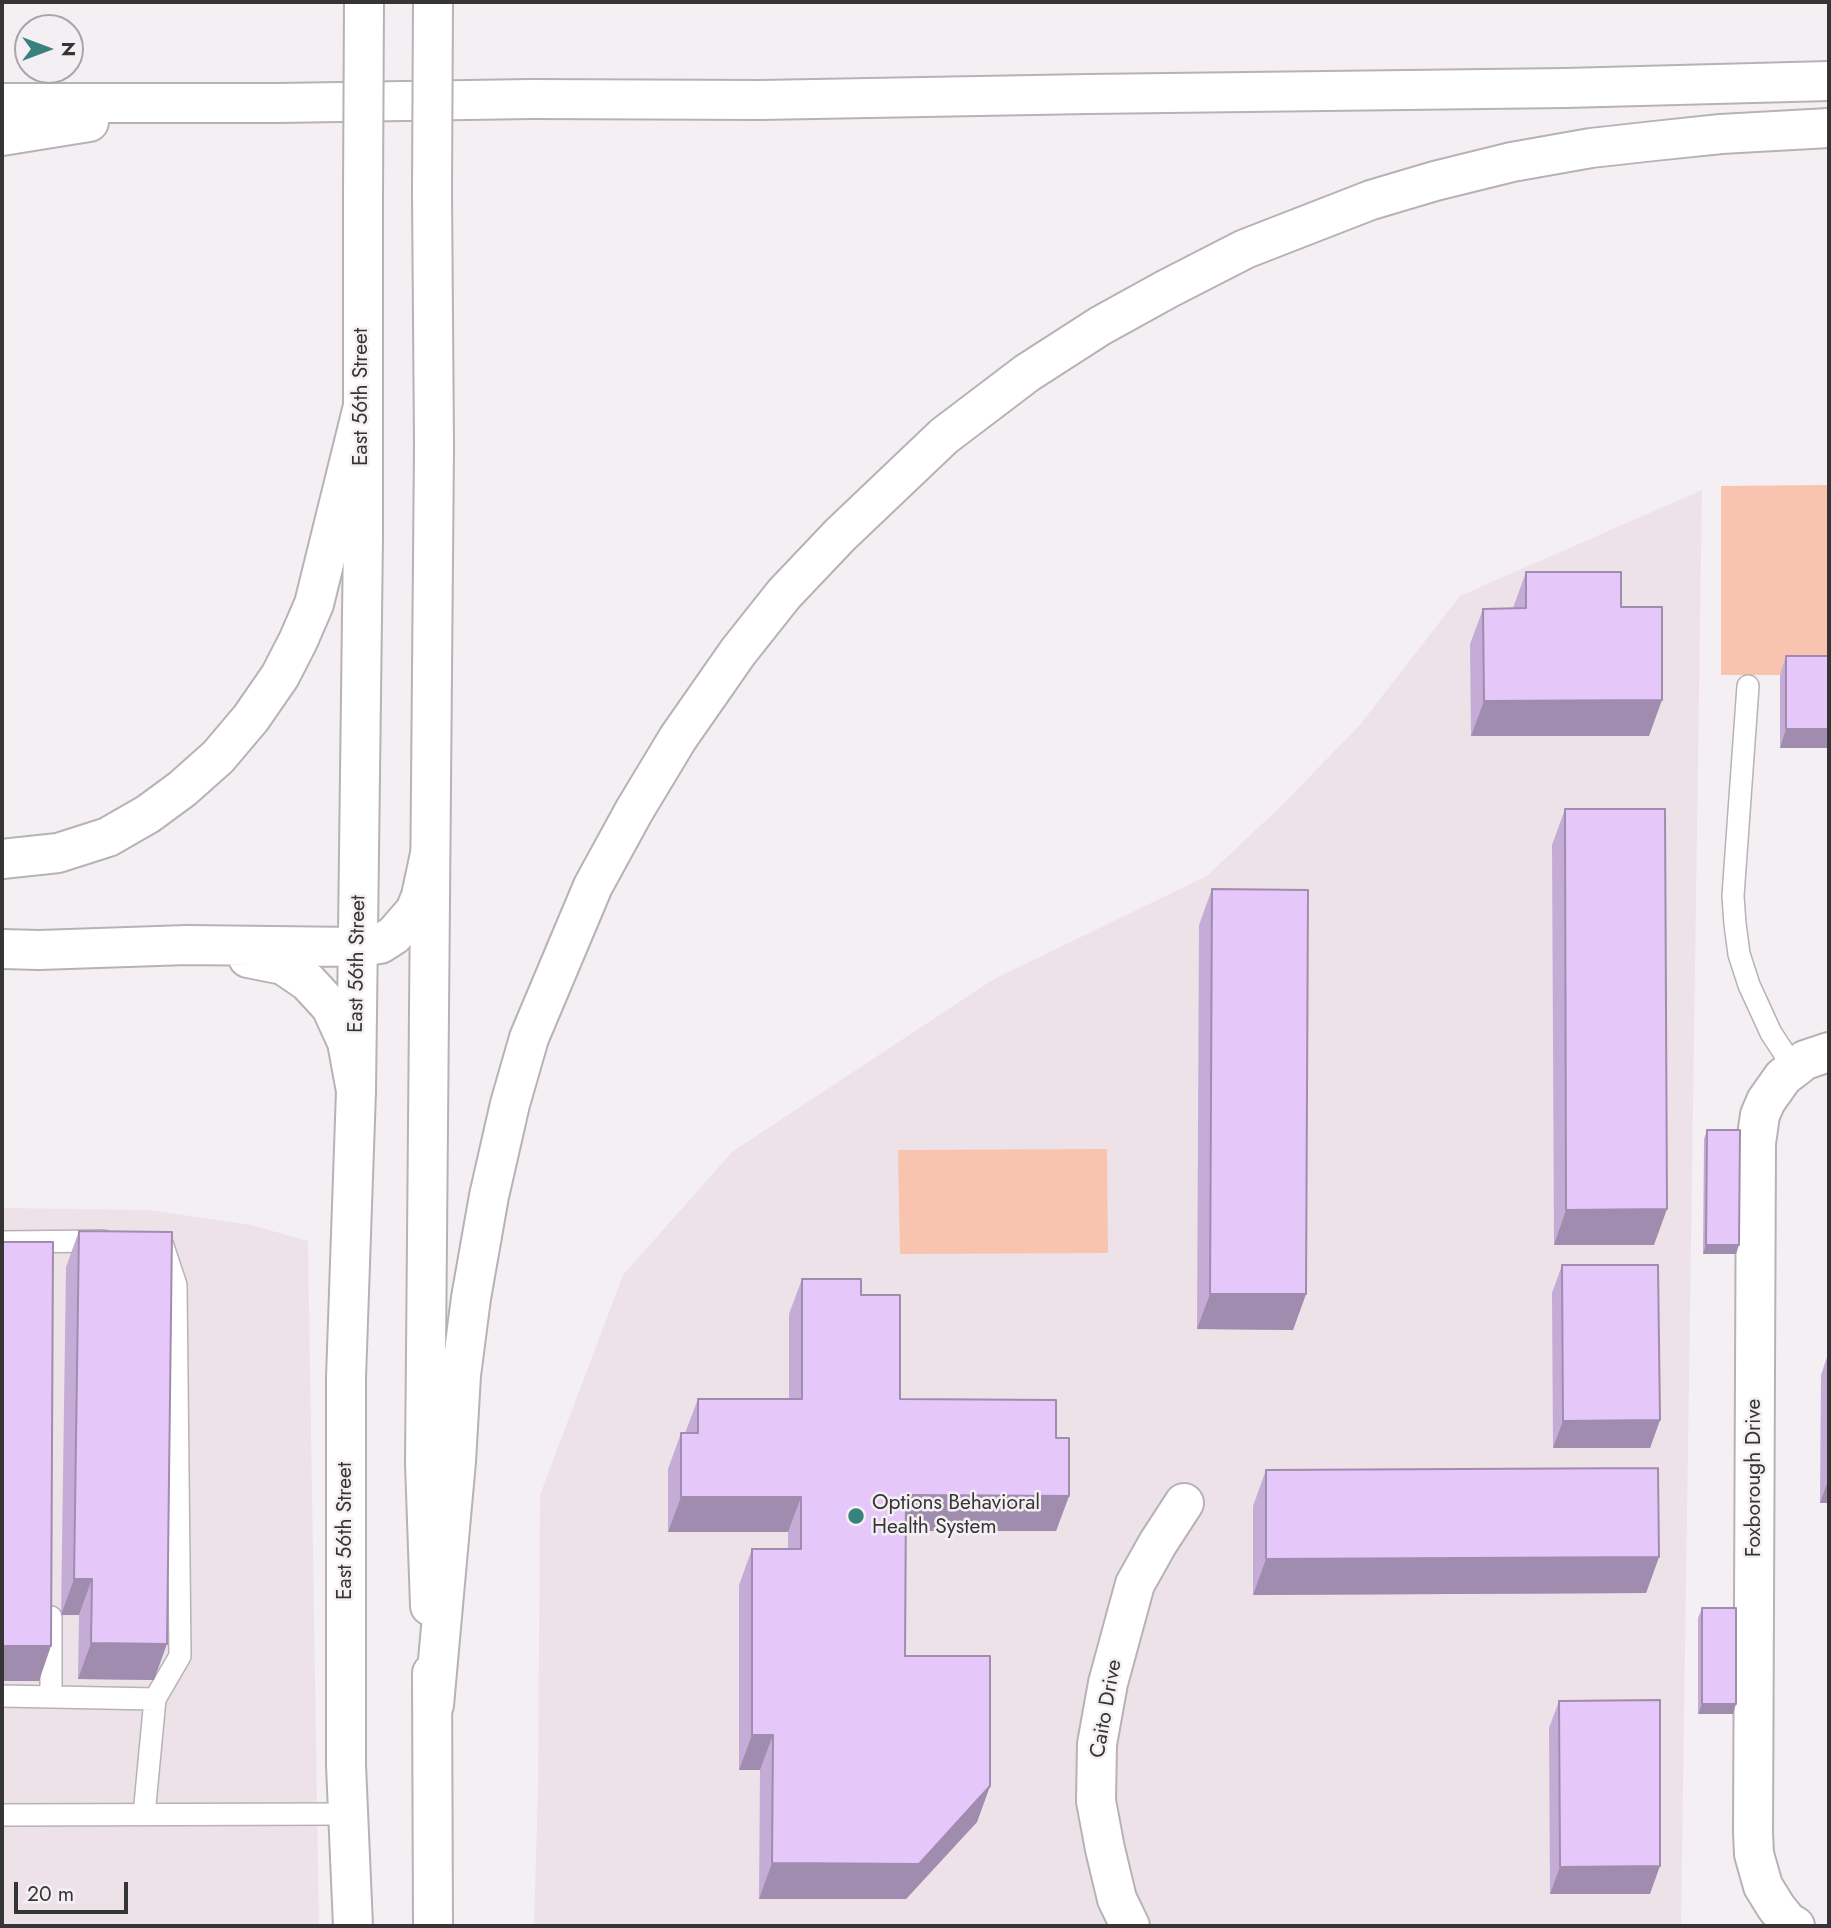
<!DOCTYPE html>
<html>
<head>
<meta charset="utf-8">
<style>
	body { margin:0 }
	#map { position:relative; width:1831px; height:1928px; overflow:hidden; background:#f4eff2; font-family:Jost,sans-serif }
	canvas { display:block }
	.frame { position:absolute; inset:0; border:4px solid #363536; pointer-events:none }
	.north { position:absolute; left:14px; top:14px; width:70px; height:70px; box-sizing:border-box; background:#f4eff2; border:2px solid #a8a5a7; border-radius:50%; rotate:90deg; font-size:19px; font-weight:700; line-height:28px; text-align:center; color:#363536 }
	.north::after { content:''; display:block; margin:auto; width:24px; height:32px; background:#39817f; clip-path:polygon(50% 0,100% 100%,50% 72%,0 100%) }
	.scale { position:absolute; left:14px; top:1882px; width:114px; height:32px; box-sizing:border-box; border:4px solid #363536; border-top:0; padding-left:9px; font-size:21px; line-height:24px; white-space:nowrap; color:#363536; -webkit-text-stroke:5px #f4eff2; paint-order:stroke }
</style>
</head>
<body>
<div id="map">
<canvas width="1831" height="1928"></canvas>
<div class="frame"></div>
<div class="north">N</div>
<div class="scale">20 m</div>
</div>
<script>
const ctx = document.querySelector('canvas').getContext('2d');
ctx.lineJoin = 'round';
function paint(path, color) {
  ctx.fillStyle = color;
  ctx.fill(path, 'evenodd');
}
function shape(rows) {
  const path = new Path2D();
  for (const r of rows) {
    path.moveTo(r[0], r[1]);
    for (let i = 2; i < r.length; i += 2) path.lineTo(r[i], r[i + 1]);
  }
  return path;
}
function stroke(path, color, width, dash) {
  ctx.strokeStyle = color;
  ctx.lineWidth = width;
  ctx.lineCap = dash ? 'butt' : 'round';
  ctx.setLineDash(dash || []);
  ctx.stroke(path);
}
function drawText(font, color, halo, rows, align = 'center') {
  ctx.font = font + ' Jost,sans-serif';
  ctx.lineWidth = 5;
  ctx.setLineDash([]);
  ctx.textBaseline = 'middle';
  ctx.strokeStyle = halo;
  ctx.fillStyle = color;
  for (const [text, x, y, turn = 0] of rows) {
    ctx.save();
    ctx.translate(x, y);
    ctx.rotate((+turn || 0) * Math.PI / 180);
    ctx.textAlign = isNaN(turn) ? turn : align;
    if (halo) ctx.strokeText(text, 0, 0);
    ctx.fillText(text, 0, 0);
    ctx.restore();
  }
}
paint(shape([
	[1702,490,1681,1926,534,1926,538,1788,540,1495,623,1275,732,1152,994,979,1207,876,1279,808,1359,726,1460,596],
	[2,1208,149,1210,251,1225,308,1241,319,1926,2,1926]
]), '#eee2e9');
paint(shape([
	[1829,485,1829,675,1721,675,1721,486],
	[1107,1149,1108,1253,900,1254,898,1150]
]), '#f8c3af');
const lane = shape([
	[1748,686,1733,896,1735,924,1739,954,1749,985,1771,1033,1794,1068],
	[2,1242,103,1241],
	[51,1617,51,1697],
	[2,1696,155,1699],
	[2,1815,348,1814],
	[144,1815,155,1699,180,1656,176,1285,163,1246]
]);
const street = shape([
	[1130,1926,1117,1899,1105,1849,1096,1801,1097,1744,1108,1683,1135,1584,1158,1543,1184,1503],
	[1795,1926,1788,1922,1776,1907,1763,1886,1754,1854,1753,1832,1756,1143,1760,1115,1766,1101,1783,1077,1805,1060,1829,1052]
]);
const primary = shape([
	[430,1606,425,1463,434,446,432,191],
	[432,1673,433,1926],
	[353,1926,346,1765,346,1378,356,1091,363,537,363,192]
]);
const highway = shape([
	[2,103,277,103,531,99,760,100,1088,94,1565,88,1829,81],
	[2,136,89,122],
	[2,859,58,853,108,837,148,814,182,789,218,757,251,718,280,676,298,641,314,604,362,410],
	[2,949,39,950,187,945,358,947,380,944,394,935,415,911,421,896,430,854],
	[248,958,283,965,308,982,331,1007,347,1042,356,1091],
	[434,1705,456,1461,461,1375,471,1298,489,1196,510,1104,529,1038,593,886,634,811,678,738,738,652,784,594,840,535,944,436,1027,373,1100,326,1167,289,1245,249,1371,200,1435,181,1512,162,1591,148,1654,141,1721,134,1829,128]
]);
stroke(lane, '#b7b2b5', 24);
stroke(street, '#b7b2b5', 42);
stroke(primary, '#b7b2b5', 42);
stroke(highway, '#b7b2b5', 42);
stroke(lane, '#fff', 21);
stroke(street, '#fff', 38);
stroke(primary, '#fff', 38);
stroke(highway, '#fff', 38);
const primaryBridge = shape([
	[432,191,433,2],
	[363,192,364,2]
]);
stroke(primaryBridge, '#b7b2b5', 42, []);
stroke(primaryBridge, '#fff', 38);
paint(shape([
	[1526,572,1621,607,1649,736,1471,736,1470,644,1483,609,1513,608],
	[1786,656,1829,748,1780,748,1780,675],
	[1565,809,1654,1245,1554,1245,1552,845],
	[1212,889,1306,1294,1293,1330,1197,1329,1199,925],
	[1707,1130,1736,1254,1703,1254,1704,1139],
	[79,1231,154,1680,78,1679,79,1615,61,1615,66,1267],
	[1562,1265,1660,1420,1650,1448,1553,1448,1552,1293],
	[802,1279,861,1295,900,1399,1056,1438,1069,1496,1056,1531,905,1531,905,1656,990,1786,977,1822,906,1899,759,1899,760,1770,739,1770,739,1585,752,1549,788,1549,788,1532,668,1532,668,1469,681,1433,685,1433,698,1399,789,1399,789,1314],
	[1829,1351,1829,1503,1820,1503,1821,1375],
	[1266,1470,1659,1557,1646,1593,1253,1595,1253,1506],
	[1702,1608,1733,1714,1698,1714,1698,1618],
	[1559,1701,1650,1894,1550,1894,1549,1728]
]), '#c5acd6');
paint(shape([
	[1662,700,1649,736,1471,736,1484,701],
	[1786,729,1829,729,1829,748,1780,748],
	[1667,1209,1654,1245,1554,1245,1566,1210],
	[1706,1245,1739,1245,1736,1254,1703,1254],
	[1210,1294,1306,1294,1293,1330,1197,1329],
	[1660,1420,1650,1448,1553,1448,1563,1421],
	[1829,1478,1829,1503,1820,1503],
	[906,1495,1069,1496,1056,1531,893,1531],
	[681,1497,801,1497,788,1532,668,1532],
	[1659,1557,1646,1593,1253,1595,1266,1559],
	[74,1579,92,1579,79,1615,61,1615],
	[91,1643,167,1644,154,1680,78,1679],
	[2,1646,51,1646,39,1681,2,1681],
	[1702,1704,1736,1704,1733,1714,1698,1714],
	[752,1735,773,1735,760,1770,739,1770],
	[990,1786,977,1822,906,1899,759,1899,772,1863],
	[1660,1866,1650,1894,1550,1894,1560,1867]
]), '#a08cae');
const building = shape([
	[1526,572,1621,572,1621,607,1662,607,1662,700,1484,701,1483,609,1526,608,1526,572],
	[1786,656,1829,656,1829,729,1786,729,1786,656],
	[1565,809,1665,809,1667,1209,1566,1210,1565,809],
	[1212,889,1308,890,1306,1294,1210,1294,1212,889],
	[1707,1130,1740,1130,1739,1245,1706,1245,1707,1130],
	[79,1231,172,1232,167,1644,91,1643,92,1579,74,1579,79,1231],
	[2,1242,53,1242,51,1646,2,1646,2,1242],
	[1562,1265,1658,1265,1660,1420,1563,1421,1562,1265],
	[802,1279,861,1279,861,1295,900,1295,900,1399,1056,1400,1056,1438,1069,1438,1069,1496,906,1495,905,1656,990,1656,990,1786,919,1864,772,1863,773,1735,752,1735,752,1549,801,1549,801,1497,681,1497,681,1433,698,1433,698,1399,802,1399,802,1279],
	[1658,1468,1659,1557,1266,1559,1266,1470,1658,1468],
	[1702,1608,1736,1608,1736,1704,1702,1704,1702,1608],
	[1660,1700,1660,1866,1560,1867,1559,1701,1660,1700]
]);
paint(building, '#e5c8f9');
stroke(building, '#a08cae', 2);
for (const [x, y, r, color] of [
	[856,1516,9,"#39817f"]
]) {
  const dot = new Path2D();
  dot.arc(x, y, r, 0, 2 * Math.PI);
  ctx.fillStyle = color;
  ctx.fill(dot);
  stroke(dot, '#f4eff2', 2.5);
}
drawText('21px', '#363536', '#f4eff2', [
	["East 56th Street",362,397,-90],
	["East 56th Street",358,964,-89],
	["Foxborough Drive",1755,1478,-90],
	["East 56th Street",346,1531,-90],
	["Caito Drive",1107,1709,-80]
]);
drawText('21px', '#363536', '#f4eff2', [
	["Options Behavioral",872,1504],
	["Health System",872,1528]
], 'left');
</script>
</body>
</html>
